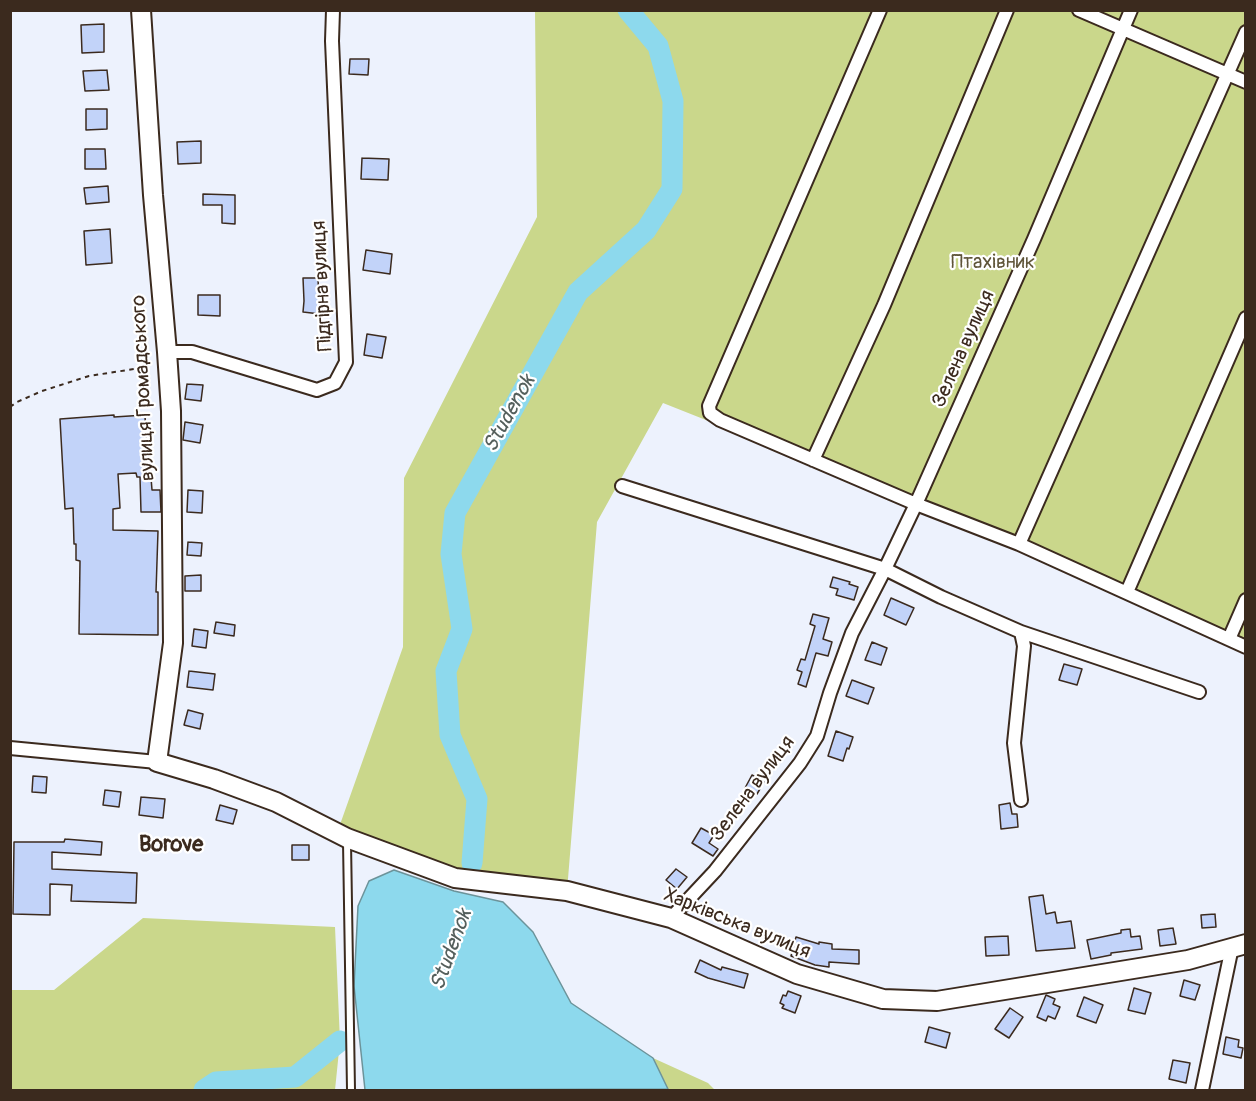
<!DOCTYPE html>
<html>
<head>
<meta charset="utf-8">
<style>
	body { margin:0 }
	#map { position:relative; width:1256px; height:1101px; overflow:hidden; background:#edf2fd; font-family:Pangolin,sans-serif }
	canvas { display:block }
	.frame { position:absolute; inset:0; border:12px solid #3b2a1e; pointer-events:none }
</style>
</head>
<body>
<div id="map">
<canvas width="1256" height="1101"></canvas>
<div class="frame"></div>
</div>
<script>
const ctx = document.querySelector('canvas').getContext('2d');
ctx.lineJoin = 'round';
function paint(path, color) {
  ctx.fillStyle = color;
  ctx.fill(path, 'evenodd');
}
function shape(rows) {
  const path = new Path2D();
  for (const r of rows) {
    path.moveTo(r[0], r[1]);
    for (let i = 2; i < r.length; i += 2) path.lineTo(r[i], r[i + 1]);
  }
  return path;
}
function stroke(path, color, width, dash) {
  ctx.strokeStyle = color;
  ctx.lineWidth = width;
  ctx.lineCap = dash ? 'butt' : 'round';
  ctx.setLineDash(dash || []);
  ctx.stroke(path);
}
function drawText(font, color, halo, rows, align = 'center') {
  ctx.font = font + ' Pangolin,sans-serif';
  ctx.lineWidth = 4.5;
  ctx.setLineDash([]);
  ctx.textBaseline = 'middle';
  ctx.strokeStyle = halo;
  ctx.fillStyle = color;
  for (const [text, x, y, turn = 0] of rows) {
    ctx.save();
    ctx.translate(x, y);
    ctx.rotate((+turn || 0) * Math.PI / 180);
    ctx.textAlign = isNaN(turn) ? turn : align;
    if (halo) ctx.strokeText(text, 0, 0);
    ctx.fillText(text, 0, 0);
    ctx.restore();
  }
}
paint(shape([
	[535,11,1245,11,1245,648,1006,539,663,403,597,522,567,891,455,878,337,833,403,647,404,478,537,217],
	[143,918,335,927,340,1041,335,1090,11,1090,11,990,54,990],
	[653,1058,708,1083,715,1090,595,1090,667,1089]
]), '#cad78b');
const water = shape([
	[394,870,454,891,503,902,533,932,571,1003,653,1058,668,1089,365,1090,354,986,358,906,369,881,394,870]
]);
paint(water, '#8dd9ed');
stroke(water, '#6c939a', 1.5);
stroke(shape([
	[472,863,477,799,450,735,446,671,462,629,451,554,455,513,578,292,646,230,672,189,673,101,658,46,628,10],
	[204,1090,216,1082,295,1077,340,1041]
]), '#8dd9ed', 21);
const building = shape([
	[104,24,104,52,82,53,81,25,104,24],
	[350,59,369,59,368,75,349,74,350,59],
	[107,70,109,90,85,91,83,71,107,70],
	[86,109,107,109,107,129,86,130,86,109],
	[201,141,201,163,178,164,177,142,201,141],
	[85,149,105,149,106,169,85,169,85,149],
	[362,158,389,159,388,180,361,179,362,158],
	[108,186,109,202,86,204,84,188,108,186],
	[203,194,235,195,235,224,222,223,222,205,203,205,203,194],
	[110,229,112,263,86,265,84,231,110,229],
	[366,250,392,254,390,274,363,270,366,250],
	[303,278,318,278,319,302,321,302,320,314,303,312,304,301,303,278],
	[198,295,220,295,220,316,198,315,198,295],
	[367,334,386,337,382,358,364,355,367,334],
	[187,384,203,385,201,401,185,399,187,384],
	[114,415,114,417,145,415,147,465,150,465,152,490,160,490,161,512,141,512,140,477,137,477,136,473,118,474,120,508,113,509,113,530,158,531,156,592,158,592,158,635,79,634,80,561,76,560,76,544,74,544,73,508,65,509,60,419,114,415],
	[185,422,203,425,200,443,183,440,185,422],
	[188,490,203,491,202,513,187,512,188,490],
	[188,542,202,543,201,556,187,555,188,542],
	[201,575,201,591,185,591,185,576,201,575],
	[833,577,850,582,849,584,858,587,854,600,836,595,838,589,830,587,833,577],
	[891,598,914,608,906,625,884,615,891,598],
	[813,614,829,618,823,639,832,642,828,656,816,653,806,687,798,684,802,672,797,670,801,659,805,660,815,626,810,624,813,614],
	[216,622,235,625,234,636,214,633,216,622],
	[194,629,208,631,206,648,192,646,194,629],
	[872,642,887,648,881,665,865,660,872,642],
	[1064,664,1082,669,1077,685,1059,680,1064,664],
	[189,671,215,674,213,690,187,687,189,671],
	[852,680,874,688,868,704,846,696,852,680],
	[188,710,203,714,200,729,184,725,188,710],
	[836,731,853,737,849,749,847,748,843,761,828,756,836,731],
	[752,775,764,782,757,794,745,788,752,775],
	[33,776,47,777,46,793,32,792,33,776],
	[105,790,121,792,119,807,103,805,105,790],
	[141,797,165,799,163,818,139,815,141,797],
	[1010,803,1012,814,1017,814,1018,827,1001,829,999,805,1010,803],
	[220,805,237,810,233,824,216,820,220,805],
	[701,828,714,835,709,843,718,849,713,856,692,843,701,828],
	[65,839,102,842,101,855,52,852,52,869,137,873,136,903,71,901,72,885,50,884,50,915,13,914,14,842,64,842,65,839],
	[292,845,309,845,309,860,292,860,292,845],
	[676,869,687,877,677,889,666,880,676,869],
	[1043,895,1046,914,1055,912,1057,923,1071,921,1075,948,1036,951,1029,897,1043,895],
	[1215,914,1216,927,1202,928,1201,915,1215,914],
	[1173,928,1176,944,1160,946,1158,930,1173,928],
	[1130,929,1131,937,1140,936,1142,949,1111,953,1111,955,1091,959,1087,940,1121,933,1121,930,1130,929],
	[1008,936,1009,955,986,956,985,937,1008,936],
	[796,937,819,944,819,942,832,944,832,949,859,950,859,964,829,962,829,967,815,965,791,956,796,937],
	[700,960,721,970,722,967,748,974,744,988,708,978,695,972,700,960],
	[1184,980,1200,985,1195,1000,1180,996,1184,980],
	[1134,988,1151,993,1145,1014,1128,1010,1134,988],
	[788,991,801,996,795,1013,782,1008,784,1005,780,1003,783,995,786,996,788,991],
	[1046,995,1055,999,1053,1004,1060,1007,1055,1019,1048,1016,1046,1021,1037,1017,1046,995],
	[1084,997,1103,1005,1096,1023,1077,1016,1084,997],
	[1010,1008,1023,1017,1009,1038,995,1029,1010,1008],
	[929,1027,950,1033,946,1048,925,1042,929,1027],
	[1226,1037,1239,1040,1238,1047,1243,1048,1241,1058,1223,1054,1226,1037],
	[1173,1060,1190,1063,1186,1083,1169,1079,1173,1060]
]);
paint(building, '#c2d3f9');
stroke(building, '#3b2a1e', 1.5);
const lane = shape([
	[347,842,351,1090]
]);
const street = shape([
	[880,10,709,406,710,413,720,420,916,504,1019,544,1246,647],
	[1079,10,1246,82],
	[167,352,192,352,317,390,335,383,346,362,332,41,333,10],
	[813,460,884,305,1007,10],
	[622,486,885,569,941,597,1021,632,1024,646,1014,743,1021,800],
	[1019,544,1246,32],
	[1127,592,1246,318],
	[1021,632,1199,692],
	[1229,639,1246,600],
	[10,748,157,762],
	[671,918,715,871,800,763,817,736,830,693,852,633,885,569,916,504,1034,239,1131,10],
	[1202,1090,1232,947]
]);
const secondary = shape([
	[141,10,153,195,167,352,171,411,173,643,157,762,214,779,276,802,347,838,455,878,567,891,671,918,797,974,883,999,937,1001,1188,960,1246,944]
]);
stroke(lane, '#3b2a1e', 10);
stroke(street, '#3b2a1e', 16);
stroke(secondary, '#3b2a1e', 22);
stroke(shape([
	[10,407,17,402,42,391,89,376,134,369,153,363]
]), '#3b2a1e', 2, [4.5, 4.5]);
stroke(lane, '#fff', 6);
stroke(street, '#fff', 12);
stroke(secondary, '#fff', 18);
drawText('20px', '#5f5539', '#fff', [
	["Птахівник",993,263]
]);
drawText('20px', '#3b2a1e', '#fff', [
	["Підгірна вулиця",323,286,-93],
	["Зелена вулиця",964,349,-66],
	["вулиця Громадського",144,388,-93],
	["Зелена вулиця",753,789,-53],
	["Харківська вулиця",737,924,22]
]);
drawText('italic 21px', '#545f5c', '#fff', [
	["Studenok",510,414,-61],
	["Studenok",452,950,-70]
]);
drawText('bold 22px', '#3b2a1e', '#fff', [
	["Borove",171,845]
]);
</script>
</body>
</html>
